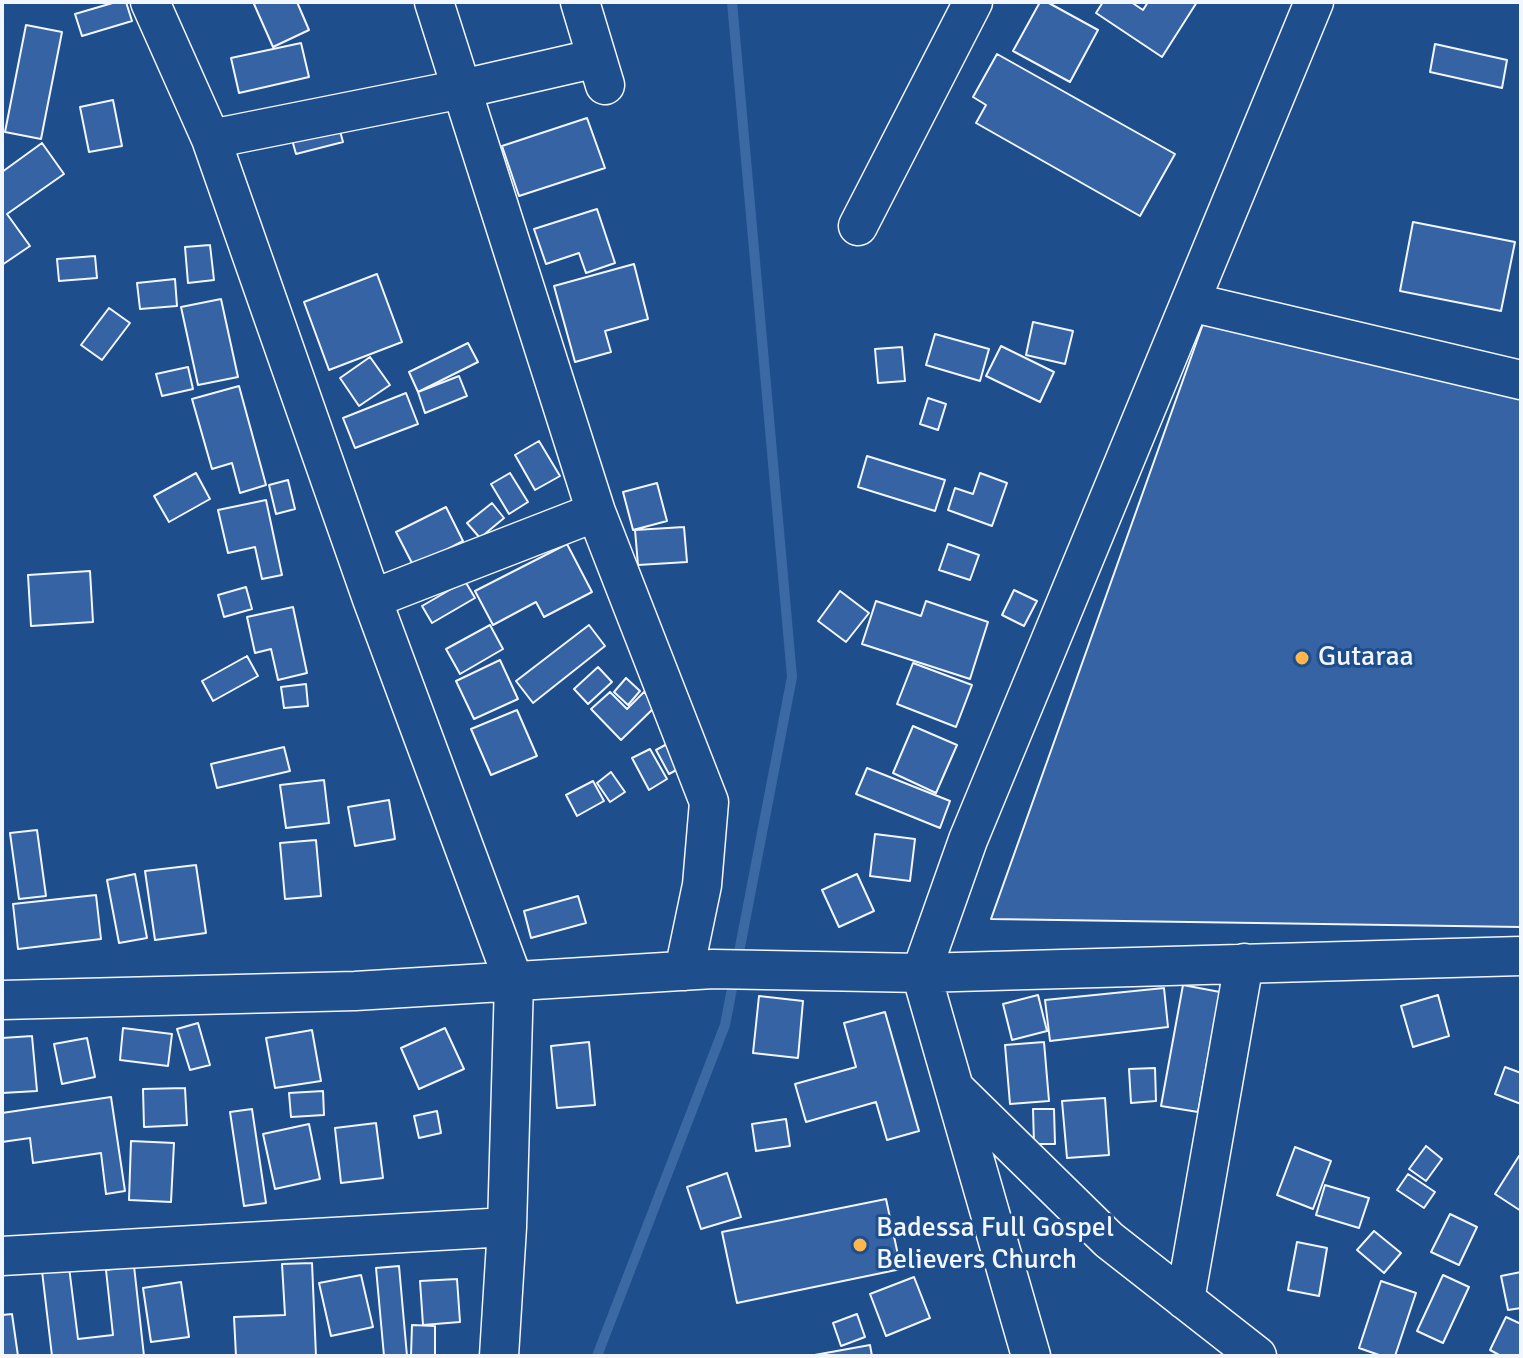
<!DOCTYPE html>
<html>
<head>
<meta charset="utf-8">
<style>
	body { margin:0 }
	#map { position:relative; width:1523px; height:1358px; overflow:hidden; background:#1f4e8c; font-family:Signika,sans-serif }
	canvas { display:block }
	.frame { position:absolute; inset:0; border:4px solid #f2f6ff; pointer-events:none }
</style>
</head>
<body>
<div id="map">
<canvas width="1523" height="1358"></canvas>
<div class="frame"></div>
</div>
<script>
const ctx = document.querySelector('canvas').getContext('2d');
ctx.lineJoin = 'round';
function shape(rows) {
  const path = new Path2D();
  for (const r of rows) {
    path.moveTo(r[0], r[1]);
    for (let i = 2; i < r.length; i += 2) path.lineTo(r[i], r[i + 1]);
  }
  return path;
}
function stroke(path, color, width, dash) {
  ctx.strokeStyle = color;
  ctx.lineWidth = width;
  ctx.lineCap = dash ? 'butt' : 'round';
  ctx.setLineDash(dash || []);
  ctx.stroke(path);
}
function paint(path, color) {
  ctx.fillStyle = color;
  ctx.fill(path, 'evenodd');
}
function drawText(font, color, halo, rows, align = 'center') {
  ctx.font = font + ' Signika,sans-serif';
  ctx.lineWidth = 6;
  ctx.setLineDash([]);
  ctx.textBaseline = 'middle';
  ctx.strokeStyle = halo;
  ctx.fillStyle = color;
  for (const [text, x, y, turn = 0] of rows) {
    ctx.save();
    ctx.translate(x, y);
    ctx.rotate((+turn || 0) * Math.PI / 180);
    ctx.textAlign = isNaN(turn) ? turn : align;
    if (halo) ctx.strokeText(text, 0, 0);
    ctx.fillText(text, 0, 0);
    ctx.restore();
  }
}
stroke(shape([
	[597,1356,725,1025,792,677,732,2]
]), '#3b69a3', 10);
const building = shape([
	[116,2,126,2,132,21,82,36,75,14,116,2],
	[258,2,297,2,309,30,273,47,254,4,258,2],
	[1040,2,1047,2,1098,30,1070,82,1013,51,1040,2],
	[1103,2,1131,2,1143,10,1148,2,1197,2,1162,57,1096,13,1103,2],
	[26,25,62,32,41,139,5,132,26,25],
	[301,43,309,77,239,93,231,58,301,43],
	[1435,44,1507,60,1502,88,1430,72,1435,44],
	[997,54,1175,154,1140,216,976,123,986,105,973,97,997,54],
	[331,99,343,142,296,154,284,111,331,99],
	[113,100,122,146,89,152,80,107,113,100],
	[587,118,605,168,519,196,502,146,587,118],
	[42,143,64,174,7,214,30,246,2,265,2,172,42,143],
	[597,209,615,263,586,273,579,253,546,264,534,229,597,209],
	[1413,222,1515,242,1501,311,1400,291,1413,222],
	[210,245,214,280,188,283,185,247,210,245],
	[95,256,97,278,59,281,57,259,95,256],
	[634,264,648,319,605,331,611,352,575,362,554,286,634,264],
	[377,274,402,342,329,370,304,302,377,274],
	[175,279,177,306,140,309,137,283,175,279],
	[221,299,238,377,198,385,181,307,221,299],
	[109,308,130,323,102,360,81,345,109,308],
	[1204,321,1521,397,1521,927,991,919,1204,321],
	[1033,322,1073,331,1065,364,1026,355,1033,322],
	[935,334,989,349,980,381,926,365,935,334],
	[468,343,478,362,418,392,409,372,468,343],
	[1001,346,1054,372,1040,402,986,376,1001,346],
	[902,347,905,381,878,383,875,349,902,347],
	[370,357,390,385,359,406,340,378,370,357],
	[188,367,193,389,162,396,156,374,188,367],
	[459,376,467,396,425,413,418,392,459,376],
	[239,386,266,485,240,493,232,463,212,469,192,399,239,386],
	[406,393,418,424,355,448,343,418,406,393],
	[928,398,946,404,938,430,920,424,928,398],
	[539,441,560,476,535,490,515,455,539,441],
	[867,456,945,480,935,511,858,487,867,456],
	[196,473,210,499,169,522,154,496,196,473],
	[510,473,528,502,509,514,491,484,510,473],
	[980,473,1007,483,992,526,948,510,955,488,973,494,980,473],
	[288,480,295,509,276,514,269,485,288,480],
	[657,483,667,521,633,530,623,492,657,483],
	[266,500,282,575,262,579,255,547,228,553,218,510,266,500],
	[492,503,504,518,480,538,467,523,492,503],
	[446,507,463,541,414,567,396,532,446,507],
	[684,527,687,562,638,565,635,530,684,527],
	[567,544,592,592,544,617,536,602,493,625,475,591,567,544],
	[948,544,979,555,970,580,939,570,948,544],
	[90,571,93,622,31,626,28,575,90,571],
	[465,581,475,598,432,623,422,606,465,581],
	[246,587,252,609,224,617,218,595,246,587],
	[1014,590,1037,601,1024,626,1002,615,1014,590],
	[840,591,869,613,846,642,818,621,840,591],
	[876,601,921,616,926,601,988,622,970,679,862,644,876,601],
	[293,607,307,673,278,680,271,649,255,653,247,617,293,607],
	[490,625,503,649,460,674,446,649,490,625],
	[589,625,605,646,533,703,516,681,589,625],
	[247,656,258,676,213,701,202,681,247,656],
	[500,660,518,699,474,719,456,681,500,660],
	[913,663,972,685,956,727,897,704,913,663],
	[598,667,612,682,588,704,574,689,598,667],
	[626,678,640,691,628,705,614,692,626,678],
	[306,684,308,706,284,708,281,687,306,684],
	[610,692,627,709,644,692,657,705,621,740,591,709,610,692],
	[517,710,537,756,491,775,471,729,517,710],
	[913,726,957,745,936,793,893,773,913,726],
	[680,737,693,761,669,774,656,750,680,737],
	[284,747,290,771,217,788,211,764,284,747],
	[650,749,667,779,649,790,632,758,650,749],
	[867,768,950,801,940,828,856,794,867,768],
	[611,772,625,792,610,802,597,783,611,772],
	[324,780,329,823,286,828,280,785,324,780],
	[593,781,604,801,577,816,566,795,593,781],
	[389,800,395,839,355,846,348,807,389,800],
	[37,830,46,896,19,899,10,833,37,830],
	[875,834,915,839,910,881,870,876,875,834],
	[316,840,321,896,285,899,280,843,316,840],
	[196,865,206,933,155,940,145,871,196,865],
	[135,874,147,938,119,943,107,880,135,874],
	[857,874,874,911,839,927,822,890,857,874],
	[96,895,101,939,18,949,13,904,96,895],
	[578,896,586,923,531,938,524,911,578,896],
	[1183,985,1220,992,1198,1112,1161,1106,1183,985],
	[1164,988,1168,1027,1050,1041,1045,1000,1164,988],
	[1038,995,1047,1031,1012,1040,1003,1004,1038,995],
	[1438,995,1449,1036,1413,1047,1401,1006,1438,995],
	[759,996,803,1001,798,1058,753,1053,759,996],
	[885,1012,919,1131,887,1140,876,1102,806,1122,795,1084,856,1067,844,1023,885,1012],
	[198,1023,210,1065,190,1070,177,1029,198,1023],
	[123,1028,172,1034,168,1066,120,1060,123,1028],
	[445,1028,464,1069,419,1089,401,1048,445,1028],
	[312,1030,321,1081,275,1088,266,1038,312,1030],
	[32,1036,37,1091,2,1093,2,1038,32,1036],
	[87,1038,95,1077,62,1084,54,1044,87,1038],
	[589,1042,595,1105,557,1108,551,1046,589,1042],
	[1044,1042,1049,1101,1010,1104,1005,1045,1044,1042],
	[1505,1067,1521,1073,1521,1104,1495,1094,1505,1067],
	[1155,1068,1156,1101,1131,1103,1129,1069,1155,1068],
	[185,1088,187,1125,144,1127,143,1089,185,1088],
	[323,1091,324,1115,291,1117,289,1093,323,1091],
	[111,1097,125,1191,106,1194,101,1153,33,1163,30,1138,2,1142,2,1113,111,1097],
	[1105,1098,1109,1155,1067,1158,1062,1101,1105,1098],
	[252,1109,266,1203,244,1206,230,1112,252,1109],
	[1033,1109,1054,1109,1055,1144,1034,1144,1033,1109],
	[437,1111,441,1133,419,1138,414,1116,437,1111],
	[786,1119,790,1146,756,1151,752,1124,786,1119],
	[376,1123,383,1178,341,1183,335,1128,376,1123],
	[309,1124,320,1179,275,1189,263,1134,309,1124],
	[131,1141,174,1143,171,1202,129,1200,131,1141],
	[1426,1146,1442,1159,1426,1181,1409,1169,1426,1146],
	[1295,1147,1331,1161,1313,1209,1277,1195,1295,1147],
	[1519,1156,1521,1158,1521,1211,1495,1194,1519,1156],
	[727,1173,741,1217,701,1229,687,1187,727,1173],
	[1408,1174,1435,1192,1424,1208,1397,1190,1408,1174],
	[1325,1185,1369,1198,1359,1228,1316,1215,1325,1185],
	[886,1199,901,1269,737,1303,722,1232,886,1199],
	[1450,1214,1477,1227,1459,1265,1431,1252,1450,1214],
	[1374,1231,1401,1253,1384,1273,1357,1250,1374,1231],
	[1297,1242,1327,1248,1319,1296,1288,1290,1297,1242],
	[312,1263,316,1356,236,1356,234,1317,285,1315,282,1264,312,1263],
	[134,1266,144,1356,52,1356,42,1271,69,1267,78,1339,113,1335,106,1270,134,1266],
	[399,1266,407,1356,384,1356,376,1268,399,1266],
	[1521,1272,1521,1308,1508,1310,1501,1276,1521,1272],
	[361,1275,373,1327,331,1336,319,1283,361,1275],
	[1443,1275,1469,1287,1443,1343,1417,1331,1443,1275],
	[914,1277,930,1318,886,1336,870,1294,914,1277],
	[457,1279,460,1322,423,1325,420,1281,457,1279],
	[1381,1281,1416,1293,1395,1356,1382,1356,1359,1348,1381,1281],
	[181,1282,189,1337,151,1342,143,1288,181,1282],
	[12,1314,18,1356,2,1356,2,1315,12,1314],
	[857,1314,865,1337,841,1346,833,1323,857,1314],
	[1506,1317,1521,1324,1521,1356,1501,1356,1490,1350,1506,1317],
	[412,1325,435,1326,435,1356,411,1356,412,1325],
	[870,1345,872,1356,809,1356,870,1345]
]);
paint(building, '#3563a3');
stroke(building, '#f2f6ff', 2);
const minor = shape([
	[150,2,211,139,372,599,514,982,507,1227,499,1356],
	[434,2,596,512,709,802,702,885,684,971],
	[580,2,605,85],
	[1314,2,968,840,921,973,1521,956],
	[211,139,462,89,597,58],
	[858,226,973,2],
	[1190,302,1521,380],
	[372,599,596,512],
	[2,1000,355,991,713,969,921,973,1031,1356],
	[954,1088,1109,1240,1257,1356],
	[2,1256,507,1227],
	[1185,1300,1244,963]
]);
stroke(minor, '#f2f6ff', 41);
stroke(minor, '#1f4e8c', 38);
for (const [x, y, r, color] of [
	[1302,658,8,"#ffb74d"],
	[860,1245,8,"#ffb74d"]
]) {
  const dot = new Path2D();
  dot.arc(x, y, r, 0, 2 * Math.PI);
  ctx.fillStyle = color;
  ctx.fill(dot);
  stroke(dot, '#1f4e8c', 3);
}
drawText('28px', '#f2f6ff', '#1f4e8c', [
	["Gutaraa",1318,658],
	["Badessa Full Gospel",876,1229],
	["Believers Church",876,1261]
], 'left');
</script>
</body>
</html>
